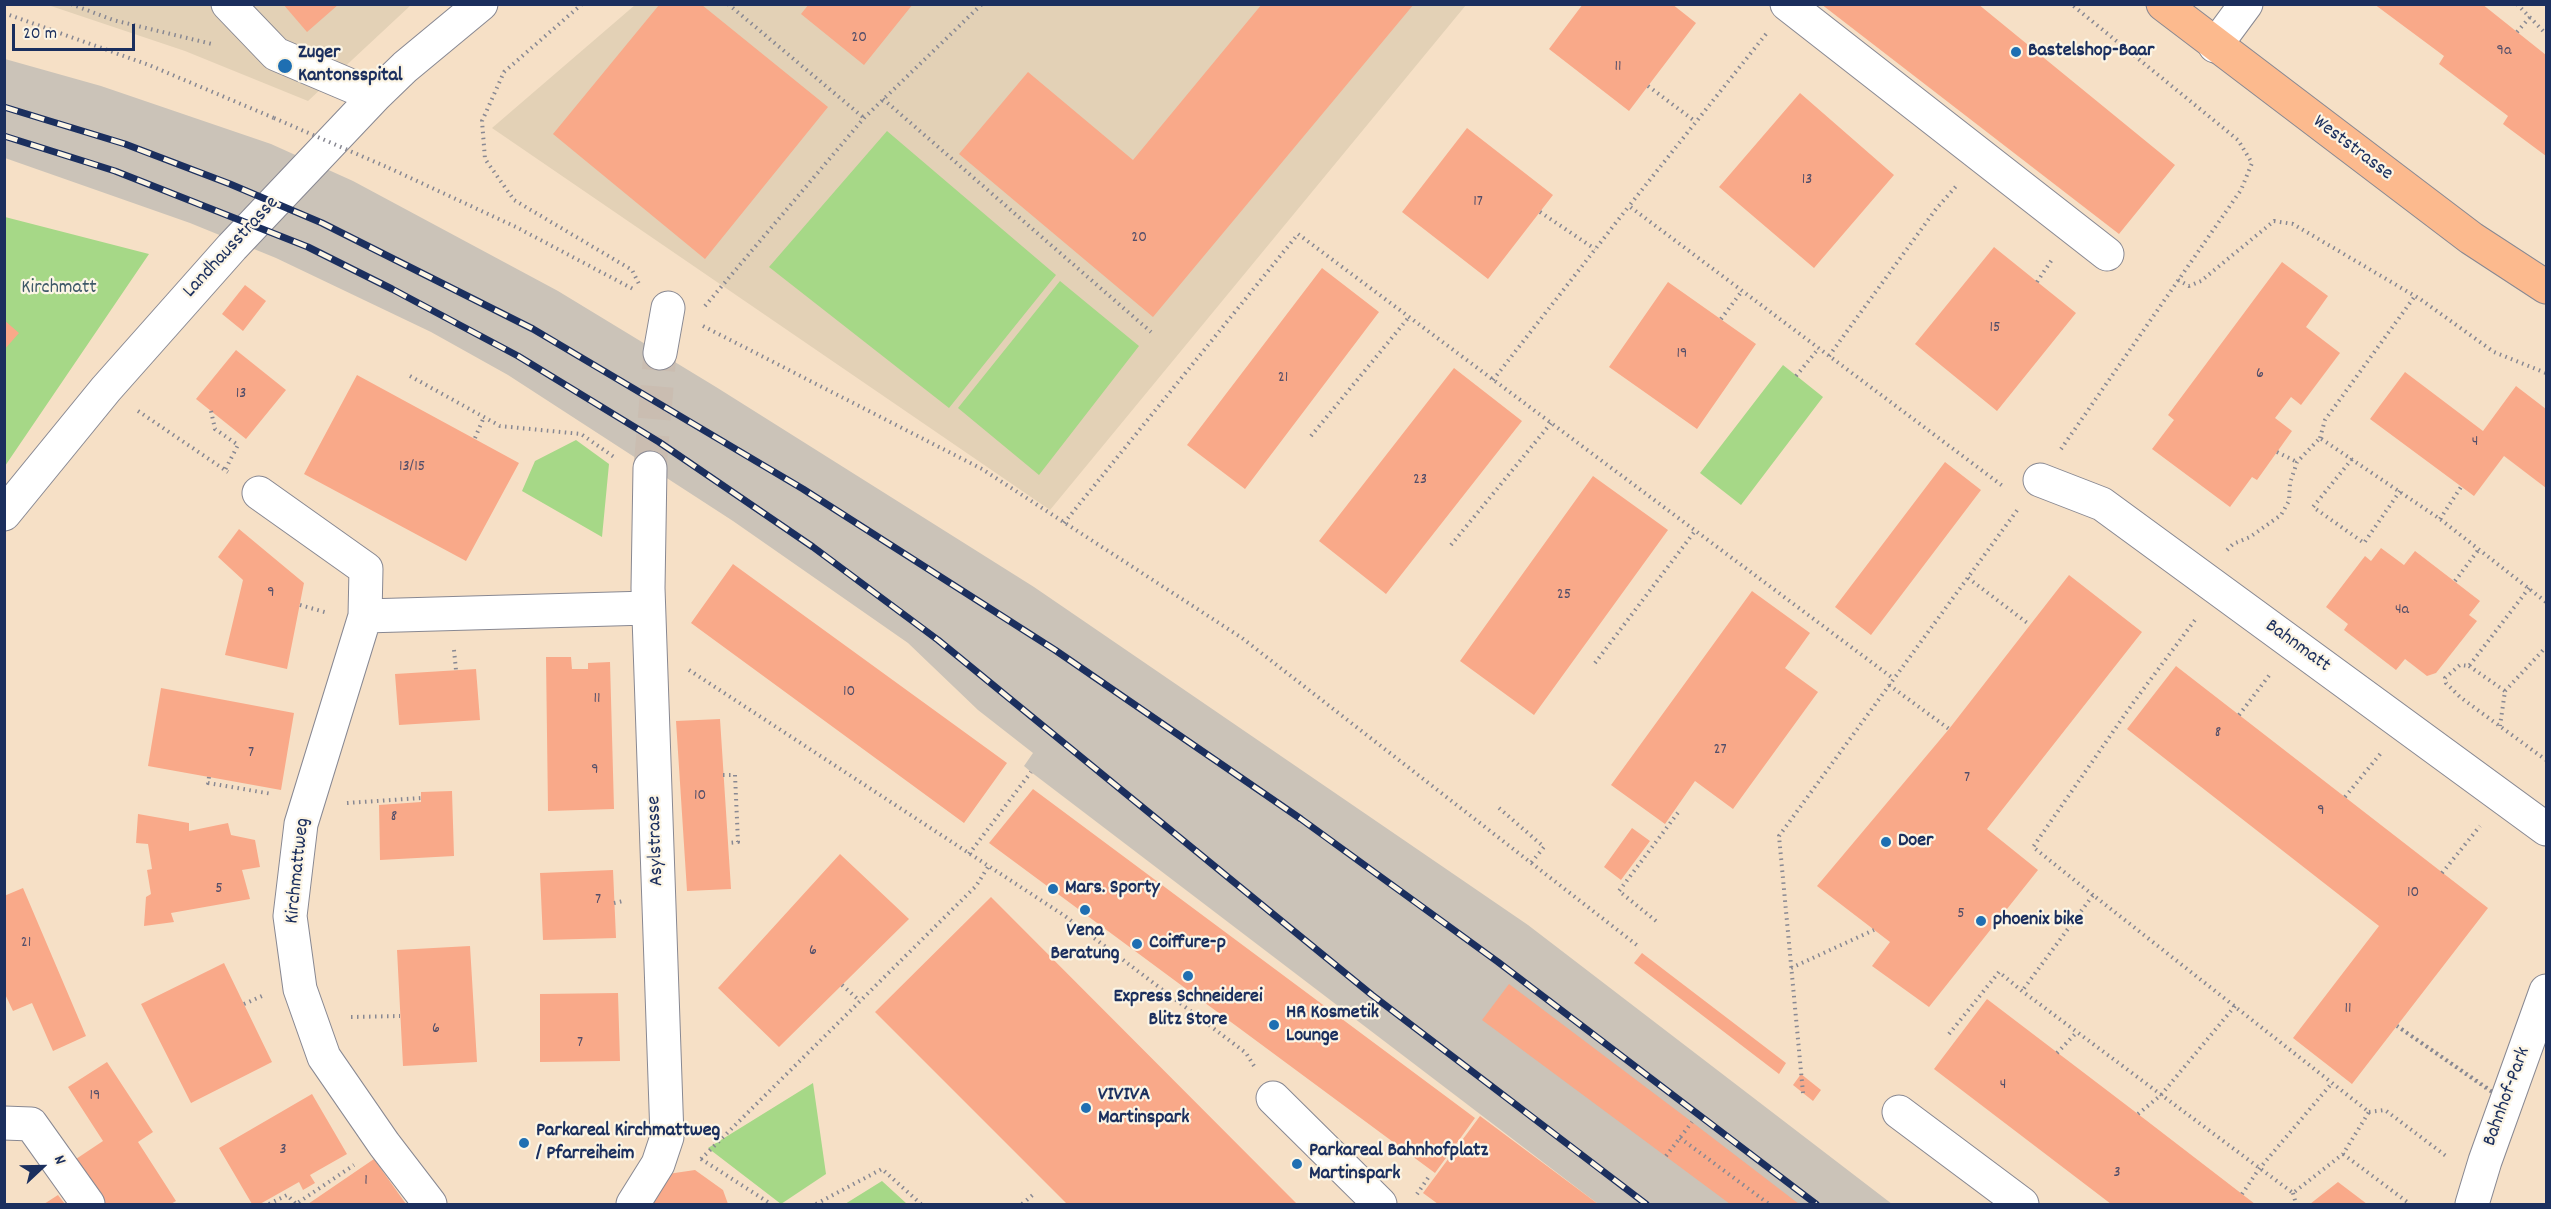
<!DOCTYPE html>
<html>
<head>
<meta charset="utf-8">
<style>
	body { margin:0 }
	#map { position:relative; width:2551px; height:1209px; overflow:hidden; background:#f6e0c6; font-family:Dekko,sans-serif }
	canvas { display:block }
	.frame { position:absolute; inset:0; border:6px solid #1b2f5e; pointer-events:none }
	.north { position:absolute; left:12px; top:1137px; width:60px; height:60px; -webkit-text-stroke:4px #fcf5e5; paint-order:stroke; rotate:68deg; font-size:16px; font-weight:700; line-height:24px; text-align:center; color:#1b2f5e }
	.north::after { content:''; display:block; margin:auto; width:21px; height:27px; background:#1b2f5e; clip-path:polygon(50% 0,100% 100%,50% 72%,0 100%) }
	.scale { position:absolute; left:12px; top:24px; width:123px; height:27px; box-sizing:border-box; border:3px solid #1b2f5e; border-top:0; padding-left:8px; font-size:18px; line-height:21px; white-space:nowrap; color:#1b2f5e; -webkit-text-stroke:4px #fcf5e5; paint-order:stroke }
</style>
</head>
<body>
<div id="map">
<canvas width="2551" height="1209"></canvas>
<div class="frame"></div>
<div class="north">N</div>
<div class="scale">20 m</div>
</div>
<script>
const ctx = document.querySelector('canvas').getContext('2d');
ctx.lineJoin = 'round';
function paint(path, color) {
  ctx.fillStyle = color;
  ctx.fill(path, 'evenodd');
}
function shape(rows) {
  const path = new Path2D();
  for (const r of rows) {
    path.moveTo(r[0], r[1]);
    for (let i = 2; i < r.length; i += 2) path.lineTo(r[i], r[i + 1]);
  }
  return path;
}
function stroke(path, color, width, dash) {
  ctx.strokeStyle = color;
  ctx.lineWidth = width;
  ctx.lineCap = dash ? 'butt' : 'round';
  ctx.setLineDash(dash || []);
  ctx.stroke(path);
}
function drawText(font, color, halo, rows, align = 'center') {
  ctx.font = font + ' Dekko,sans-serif';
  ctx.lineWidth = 4.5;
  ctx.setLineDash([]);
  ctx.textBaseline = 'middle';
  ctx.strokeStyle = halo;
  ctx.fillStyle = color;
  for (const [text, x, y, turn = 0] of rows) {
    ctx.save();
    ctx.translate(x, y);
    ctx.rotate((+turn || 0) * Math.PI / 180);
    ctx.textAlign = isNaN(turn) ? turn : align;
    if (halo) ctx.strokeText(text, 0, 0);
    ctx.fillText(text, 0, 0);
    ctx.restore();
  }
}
paint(shape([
	[48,5,411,5,308,101,185,51],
	[635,5,1466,5,1050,510,492,128]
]), '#e3d1b6');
paint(shape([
	[5,59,101,86,271,144,353,181,558,291,716,387,1034,587,1528,925,1892,1204,1598,1204,1031,772,1024,766,1033,753,978,710,908,643,733,521,508,375,431,332,276,258,190,223,5,158]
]), '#cbc3b8');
paint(shape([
	[887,131,1056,275,949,408,769,267],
	[5,217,149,254,5,466],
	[1060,281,1139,346,1039,475,958,408],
	[1783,365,1823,397,1741,505,1700,473],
	[576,440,609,464,602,537,522,491,535,461],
	[813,1083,826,1174,781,1204,708,1148],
	[882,1181,907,1204,844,1204,845,1204]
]), '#a6d887');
paint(shape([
	[283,4,339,4,307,32],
	[809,4,913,4,864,65,801,14],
	[1262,4,1414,4,1153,317,959,154,1028,72,1133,160],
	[1583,4,1672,4,1696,23,1629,111,1549,49],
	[1821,4,1978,4,2175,165,2119,234],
	[2374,4,2482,4,2546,55,2546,156,2503,124,2508,116,2439,64,2444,56],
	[659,5,702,5,828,107,705,259,553,134],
	[1800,93,1894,175,1814,268,1719,187],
	[1467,128,1553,195,1488,279,1402,212],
	[1994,247,2076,313,1997,411,1915,344],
	[2282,262,2328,296,2306,327,2340,353,2301,405,2291,397,2275,418,2292,431,2257,480,2252,477,2230,507,2152,449,2174,420,2168,415],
	[1322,268,1379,312,1245,489,1187,445],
	[1668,282,1756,344,1697,429,1609,367],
	[245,285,266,301,243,331,222,314],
	[4,320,19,333,4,350],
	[236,350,286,390,246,439,196,399],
	[1454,368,1522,421,1386,594,1319,541],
	[2405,372,2483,431,2516,386,2546,409,2546,488,2504,456,2474,496,2370,419],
	[357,375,519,463,466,561,304,474],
	[1945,462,1981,490,1871,635,1835,607],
	[1593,476,1668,530,1534,715,1460,661],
	[239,529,304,583,287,669,225,655,243,580,218,557],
	[2381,548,2404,565,2415,551,2480,601,2469,615,2477,621,2436,673,2427,676,2405,659,2396,670,2344,630,2348,624,2326,607,2365,556,2371,561],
	[733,564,1007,763,964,823,691,623],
	[2069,575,2142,632,1987,829,2038,870,1929,1007,1872,966,1890,942,1817,886,1949,729],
	[1752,591,1810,633,1785,668,1818,692,1733,809,1695,781,1665,824,1611,785],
	[546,657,571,657,572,669,588,669,588,663,610,662,614,809,548,811],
	[2176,666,2488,908,2352,1084,2293,1038,2379,926,2127,729],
	[476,669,480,720,399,725,395,674],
	[161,688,294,713,281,790,148,766],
	[720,719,731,889,687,891,676,721],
	[1033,789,1475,1118,1435,1173,989,843],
	[452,791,454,856,380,860,379,805,421,802,421,792],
	[138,814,189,823,189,831,228,823,231,835,255,840,260,867,242,870,250,899,171,913,174,922,144,926,146,897,151,894,147,870,152,869,148,844,136,843],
	[1632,828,1650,841,1621,880,1604,867],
	[840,854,909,919,779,1047,718,988],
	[613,870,616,938,543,940,540,873],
	[23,888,86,1036,53,1051,32,1003,13,1011,4,992,4,896],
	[991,897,1297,1204,1067,1204,875,1012],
	[470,946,477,1062,403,1066,397,950],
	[1642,953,1786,1063,1779,1074,1634,963],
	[224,963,272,1062,191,1103,141,1004],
	[1509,984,1692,1122,1799,1204,1730,1204,1482,1020],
	[618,993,620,1061,540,1062,540,994],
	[1987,999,2138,1114,2255,1204,2111,1204,1934,1069],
	[107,1062,153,1132,138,1142,176,1201,171,1204,102,1204,73,1161,103,1141,68,1087],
	[1801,1074,1821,1090,1813,1101,1793,1085],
	[312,1094,347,1154,310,1175,315,1183,303,1190,299,1182,260,1204,252,1204,219,1148],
	[1480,1116,1598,1204,1438,1204,1423,1193],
	[374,1159,406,1204,308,1204],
	[695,1170,723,1190,728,1204,644,1204,661,1175],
	[2338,1182,2367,1204,2310,1204],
	[58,1195,65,1204,44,1204]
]), '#f9a989');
stroke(shape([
	[650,468,660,353]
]), '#cabdb1', 33, [33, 16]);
const minor = shape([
	[228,4,276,54,375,96],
	[1787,4,2107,254],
	[2215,46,2246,4],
	[660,353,668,308],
	[2040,480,2102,504,2546,829],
	[259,493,366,569,365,616],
	[4,514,106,389,232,247,375,96,405,67,481,4],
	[1273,1098,1380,1204],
	[1899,1112,2022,1204],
	[4,1123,31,1124,88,1204],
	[430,1204,384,1144,324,1057,300,989,290,916,301,824,365,616,648,608],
	[633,1204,658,1164,667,1137,648,588,650,468],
	[2472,1204,2485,1161,2546,991]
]);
const major = shape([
	[2163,4,2471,238,2546,287]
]);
stroke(minor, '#888892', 35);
stroke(major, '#888892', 35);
stroke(shape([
	[71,4,113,20,212,44],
	[582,4,504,72,482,121,485,159,514,200,632,270,640,286],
	[728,4,864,118],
	[2517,4,2546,34],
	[4,13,149,65,274,118],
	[2517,32,2530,17],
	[1766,34,1629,206,2004,487],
	[1648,86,1696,122],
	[883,99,1151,332],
	[389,168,516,227,635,290],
	[1540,212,1595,249],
	[2178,280,2189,286,2201,281,2274,221,2293,224,2420,299,2494,352,2546,373],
	[2037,282,2053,258],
	[705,306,864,118,982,4],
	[1721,319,1742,291],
	[703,326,982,469,1242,638,1638,946],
	[1829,356,1936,209,1958,184],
	[410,376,500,426,581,434,614,457],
	[1796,376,1819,348],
	[1493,380,1629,206],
	[138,411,228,472],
	[211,411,215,429,238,445,225,470],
	[1311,436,1409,317],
	[475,438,484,417],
	[2320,438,2325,420,2415,296],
	[2061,449,2241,190,2252,163,2238,140,2071,4],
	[2277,452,2297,462],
	[2352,459,2313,507,2364,543,2400,491],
	[2440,519,2461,487],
	[1064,523,1298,234,1894,679],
	[1451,545,1551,423],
	[2227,550,2233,544,2250,537,2281,515,2289,501,2290,483,2297,462,2320,438,2440,519,2546,602],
	[1968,578,2030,625],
	[2455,581,2479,549],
	[2529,588,2469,666,2460,665,2445,678,2446,683,2460,697,2546,760],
	[300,605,328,613],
	[454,650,456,670],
	[1595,663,1695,531],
	[2469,666,2505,691,2500,726],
	[689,670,1065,916,1246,1053,1254,1066],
	[1889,685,1949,729],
	[2505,691,2546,647],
	[2239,715,2271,673],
	[723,775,735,775,738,842,729,843],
	[209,777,208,783,272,794],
	[2345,797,2381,753],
	[347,803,421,798],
	[1499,808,1544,847,1531,863],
	[969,854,1031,772],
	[2442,873,2480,826],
	[2093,895,2033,847,2133,703,2195,620],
	[614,903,623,901],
	[1656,921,1619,891,1680,810],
	[1791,968,1874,930],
	[842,985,860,1001],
	[244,1004,262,996],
	[351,1017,400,1016],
	[2397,1026,2506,1101,2486,1088,2397,1026],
	[1949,1034,1999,972,2022,991,2293,1193,2343,1154,2369,1112,2093,895,2022,991],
	[2057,1053,2077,1032],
	[1803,1093,1779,836,2018,509],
	[2369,1112,2385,1110,2446,1156],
	[2138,1114,2161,1095,2235,1006],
	[1680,1138,1769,1204],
	[2343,1154,2410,1204],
	[1666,1156,1692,1122],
	[701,1159,976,886,988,867],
	[701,1159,771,1204],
	[2293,1193,2296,1204],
	[1417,1194,1430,1175],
	[2242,1194,2259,1169,2332,1083],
	[269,1204,287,1195,296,1204,354,1165],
	[816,1204,882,1169,921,1204],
	[1022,1204,1035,1193]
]), '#888892', 4, [1.5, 4.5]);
stroke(minor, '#fff', 33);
stroke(major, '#fcba8e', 33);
const rail = shape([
	[4,107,125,144,230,184,322,223,533,329,803,489,1055,650,1301,819,1498,962,1816,1204],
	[4,136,115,171,308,247,392,289,518,356,659,442,813,547,938,640,1372,995,1646,1204]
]);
stroke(rail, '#1b2f5e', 7);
stroke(rail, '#fcf5e5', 4.5, [14]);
stroke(shape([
	[274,118,389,168]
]), '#888892', 4, [1.5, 4.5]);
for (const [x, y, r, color] of [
	[2016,52,6,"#1f6fb2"],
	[285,66,8,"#1f6fb2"],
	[1886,842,6,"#1f6fb2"],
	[1053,889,6,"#1f6fb2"],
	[1085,910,6,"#1f6fb2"],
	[1981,921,6,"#1f6fb2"],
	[1137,944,6,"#1f6fb2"],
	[1188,976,6,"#1f6fb2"],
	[1274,1025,6,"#1f6fb2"],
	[1086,1108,6,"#1f6fb2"],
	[524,1143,6,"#1f6fb2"],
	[1297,1164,6,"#1f6fb2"]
]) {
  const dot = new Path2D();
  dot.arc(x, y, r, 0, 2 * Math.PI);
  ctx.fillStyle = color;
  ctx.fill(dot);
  stroke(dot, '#fcf5e5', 2);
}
drawText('16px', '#524e69', null, [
	["20",859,39],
	["9a",2504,52],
	["11",1618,68],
	["13",1807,181],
	["17",1478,203],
	["20",1139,239],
	["15",1995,329],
	["19",1682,355],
	["6",2260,375],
	["21",1283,379],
	["13",241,395],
	["4",2475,443],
	["13/15",412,468],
	["23",1420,481],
	["9",271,594],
	["25",1564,596],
	["4a",2402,611],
	["10",849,693],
	["11",597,700],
	["8",2218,734],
	["27",1720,751],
	["7",251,754],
	["9",595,771],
	["7",1967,779],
	["10",700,797],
	["9",2321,812],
	["8",394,818],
	["5",219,890],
	["10",2413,894],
	["7",598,901],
	["5",1961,915],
	["21",26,944],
	["6",813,952],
	["11",2348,1010],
	["6",436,1030],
	["7",580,1044],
	["4",2003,1086],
	["19",95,1097],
	["3",283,1151],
	["3",2117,1174],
	["1",366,1182]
]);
drawText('bold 20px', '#1b2f5e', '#fcf5e5', [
	["Bastelshop-Baar",2028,52],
	["Zuger",298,54],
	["Kantonsspital",298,77],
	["Doer",1898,842],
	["Mars. Sporty",1065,889],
	["phoenix bike",1993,921],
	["Vena",1085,932,"center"],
	["Beratung",1085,955,"center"],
	["Coiffure-p",1149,944],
	["Express Schneiderei",1188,998,"center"],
	["Blitz Store",1188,1021,"center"],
	["HR Kosmetik",1286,1014],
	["Lounge",1286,1037],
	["VIVIVA",1098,1096],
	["Martinspark",1098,1119],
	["Parkareal Kirchmattweg",536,1132],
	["/ Pfarreiheim",536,1155],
	["Parkareal Bahnhofplatz",1309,1152],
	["Martinspark",1309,1175]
], 'left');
drawText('20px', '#1b2f5e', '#fcf5e5', [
	["Weststrasse",2352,149,37],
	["Landhausstrasse",232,248,-47],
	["Bahnmatt",2297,647,36],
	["Asylstrasse",657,841,-92],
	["Kirchmattweg",299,871,-84],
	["Bahnhof-Park",2508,1097,-70]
]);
drawText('20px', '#3e5968', '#fcf5e5', [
	["Kirchmatt",59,289]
]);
</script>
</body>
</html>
